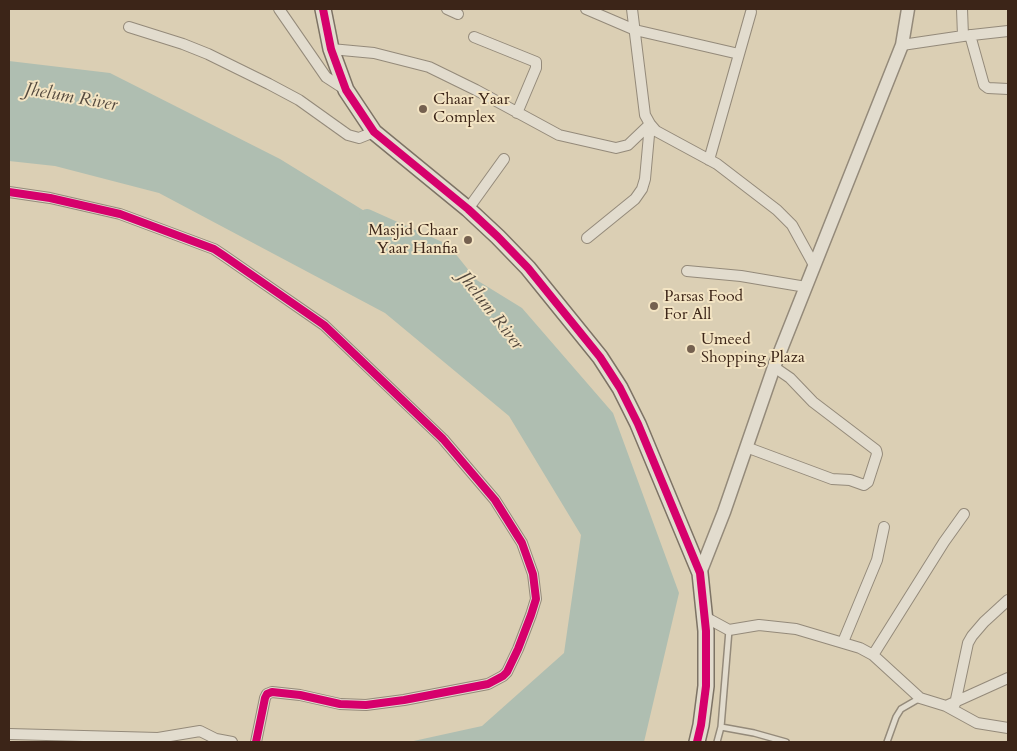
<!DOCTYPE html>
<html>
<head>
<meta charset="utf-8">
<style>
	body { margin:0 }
	#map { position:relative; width:1017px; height:751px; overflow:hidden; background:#dbcfb4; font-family:Cardo,serif }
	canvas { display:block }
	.frame { position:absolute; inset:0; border:10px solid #3c2518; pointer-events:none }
</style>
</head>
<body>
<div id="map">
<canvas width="1017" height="751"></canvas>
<div class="frame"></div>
</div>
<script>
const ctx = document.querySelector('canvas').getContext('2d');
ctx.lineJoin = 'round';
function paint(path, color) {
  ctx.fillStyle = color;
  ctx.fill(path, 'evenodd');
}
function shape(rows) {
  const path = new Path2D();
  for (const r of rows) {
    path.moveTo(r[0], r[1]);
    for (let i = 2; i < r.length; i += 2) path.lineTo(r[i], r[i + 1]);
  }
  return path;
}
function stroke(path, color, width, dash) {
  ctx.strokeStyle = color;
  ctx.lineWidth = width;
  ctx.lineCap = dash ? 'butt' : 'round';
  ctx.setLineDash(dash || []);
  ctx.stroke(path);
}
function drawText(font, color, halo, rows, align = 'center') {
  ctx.font = font + ' Cardo,serif';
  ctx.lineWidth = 4;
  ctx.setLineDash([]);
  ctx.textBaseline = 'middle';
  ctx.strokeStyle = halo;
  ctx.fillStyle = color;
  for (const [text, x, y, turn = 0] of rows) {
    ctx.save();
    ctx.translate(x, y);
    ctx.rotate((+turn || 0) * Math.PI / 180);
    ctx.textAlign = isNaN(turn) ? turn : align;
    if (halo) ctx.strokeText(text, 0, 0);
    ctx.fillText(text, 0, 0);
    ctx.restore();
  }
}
paint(shape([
	[9,61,110,73,280,159,522,308,613,413,679,593,644,742,409,742,482,726,564,653,581,535,509,416,385,313,159,193,55,166,9,161]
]), '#afbeb1');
stroke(shape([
	[367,217,443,251,471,286]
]), '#afbeb1', 16);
const service = shape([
	[721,727,754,733,786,742],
	[717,742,721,727,729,630],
	[887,742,896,717,901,709,920,698]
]);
const minor = shape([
	[279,9,326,77,346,90],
	[447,9,458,14],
	[586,9,635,30,739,54],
	[632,9,645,115,650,124,656,131,717,164,777,210,792,225,814,265],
	[962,9,963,36],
	[129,27,183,44,208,54,269,84,299,100,348,135,359,138,374,132],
	[970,35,984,85,988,88,1008,89],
	[474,37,536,62,536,68,517,113],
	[902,45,963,36,1008,31],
	[331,49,374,53,429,67,476,90,559,135,616,148,628,145,650,124],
	[709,160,751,12],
	[9,192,50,198,120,214,214,249,223,255,324,325,443,439,495,500,522,543,533,574,536,599,531,615,518,649,507,672,503,676,488,684,404,700,366,705,340,704,300,695,272,692,267,694,265,698,256,742],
	[468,209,504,159],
	[587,238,635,199,642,189,645,179,650,124],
	[687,271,741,276,806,287],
	[746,447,832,479,850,480,864,485,868,482,877,454,876,450,813,402,790,378,774,367],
	[705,617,729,630,759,625,796,629,860,648,873,655,920,698,946,706,1008,678],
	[843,642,877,560,884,527],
	[873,655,944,542,964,514],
	[955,704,968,643,972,636,984,622,1008,600],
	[946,706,977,723,1008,728],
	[9,734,158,738,200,731,216,739,232,742]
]);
const tertiary = shape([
	[700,573,724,512,774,367,902,45,908,9]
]);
const secondary = shape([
	[323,9,331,49,346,90,374,132,468,209,498,237,528,268,600,357,620,388,638,424,700,573,706,631,706,686,701,725,697,742]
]);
stroke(service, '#948a7a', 8);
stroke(minor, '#948a7a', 12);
stroke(tertiary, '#948a7a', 15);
stroke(secondary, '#7d7365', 18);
stroke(service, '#e2dcce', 5);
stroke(minor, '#e2dcce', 10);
stroke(tertiary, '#e2dcce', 12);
stroke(secondary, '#e2dcce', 15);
stroke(shape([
	[323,9,331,49,346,90,374,132,468,209,498,237,528,268,600,357,620,388,638,424,700,573,706,631,706,686,701,725,697,742],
	[9,192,50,198,120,214,214,249,223,255,324,325,443,439,495,500,522,543,533,574,536,599,531,615,518,649,507,672,503,676,488,684,404,700,366,705,340,704,300,695,272,692,267,694,265,698,256,742]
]), '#d6006c', 8);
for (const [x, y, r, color] of [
	[423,109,5,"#74604f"],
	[468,240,5,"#74604f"],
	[654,306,5,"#74604f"],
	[691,349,5,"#74604f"]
]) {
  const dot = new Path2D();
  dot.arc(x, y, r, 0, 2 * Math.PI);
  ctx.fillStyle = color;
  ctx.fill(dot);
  stroke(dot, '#f3e4c3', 2);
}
drawText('16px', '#3c2518', '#f3e4c3', [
	["Chaar Yaar",433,100],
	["Complex",433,118],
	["Masjid Chaar",458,231,"right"],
	["Yaar Hanfia",458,249,"right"],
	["Parsas Food",664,297],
	["For All",664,315],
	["Umeed",701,340],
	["Shopping Plaza",701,358]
], 'left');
drawText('italic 18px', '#54493e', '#f3e4c3', [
	["Jhelum River",71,98,10],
	["Jhelum River",490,311,52]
]);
</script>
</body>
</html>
